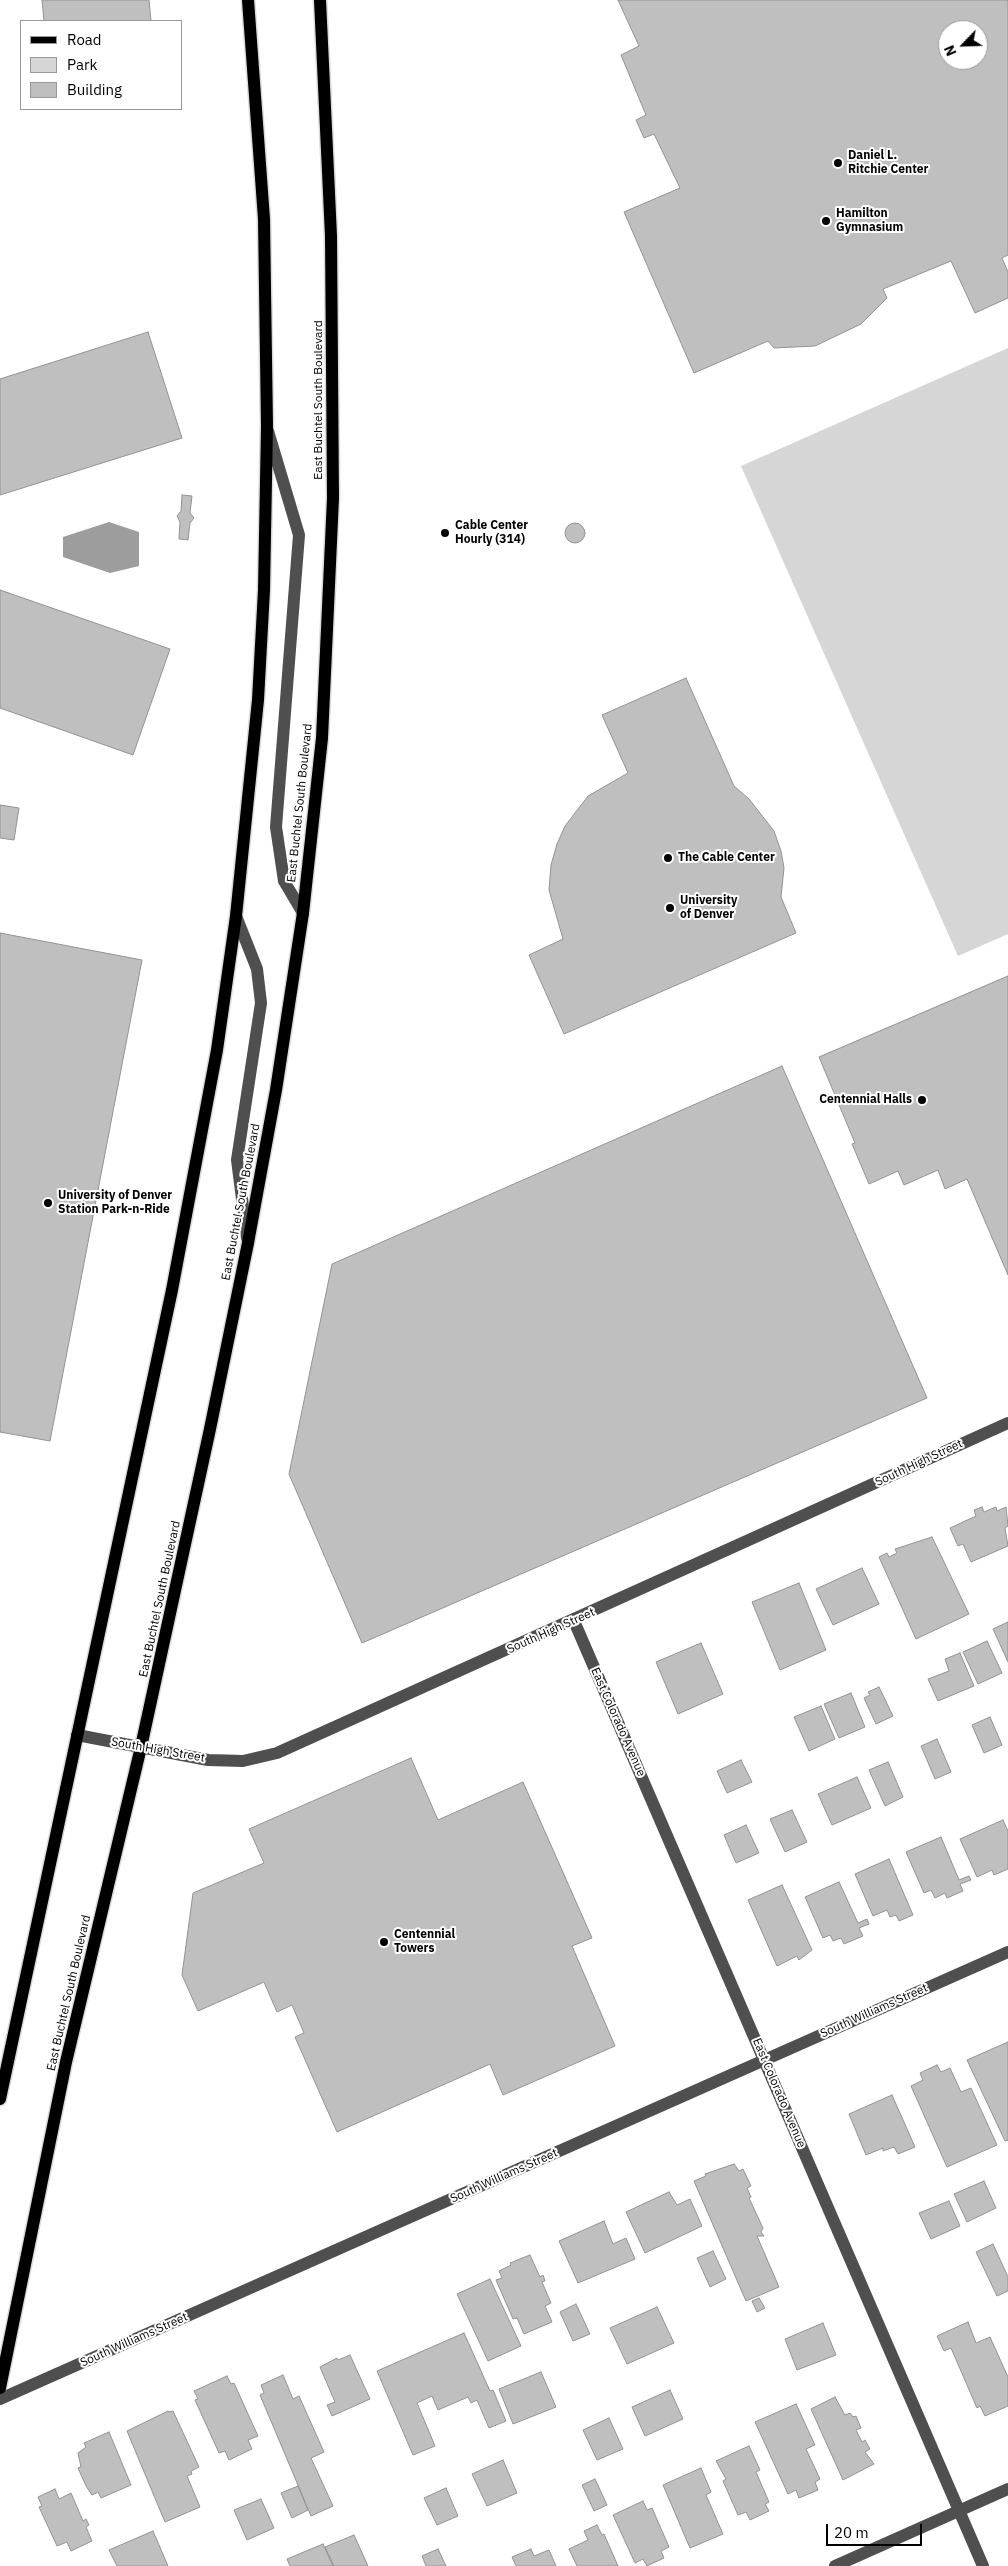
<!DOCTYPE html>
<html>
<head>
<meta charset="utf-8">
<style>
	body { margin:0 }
	#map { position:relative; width:1008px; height:2566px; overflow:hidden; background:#fff; font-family:"IBM Plex Sans",sans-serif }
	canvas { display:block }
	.legend { position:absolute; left:20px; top:20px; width:162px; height:90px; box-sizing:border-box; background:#fff; border:1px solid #999; margin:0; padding:6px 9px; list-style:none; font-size:15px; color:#000 }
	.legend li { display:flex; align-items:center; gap:10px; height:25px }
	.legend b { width:25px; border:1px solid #999 }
	.north { position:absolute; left:938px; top:20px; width:50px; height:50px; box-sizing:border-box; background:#fff; border:1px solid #999; border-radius:50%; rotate:246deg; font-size:14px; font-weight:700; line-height:20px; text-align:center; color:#000 }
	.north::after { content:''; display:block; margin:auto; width:18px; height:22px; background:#000; clip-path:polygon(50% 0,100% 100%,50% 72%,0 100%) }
	.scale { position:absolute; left:826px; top:2524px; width:96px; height:22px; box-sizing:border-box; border:2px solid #000; border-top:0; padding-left:6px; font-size:15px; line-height:18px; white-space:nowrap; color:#000; -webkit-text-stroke:4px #fff; paint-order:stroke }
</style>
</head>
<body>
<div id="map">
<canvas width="1008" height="2566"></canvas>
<ul class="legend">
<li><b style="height:6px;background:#000"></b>Road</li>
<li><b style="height:14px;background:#d6d6d6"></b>Park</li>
<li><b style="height:14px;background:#bfbfbf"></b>Building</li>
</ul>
<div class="north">N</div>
<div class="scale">20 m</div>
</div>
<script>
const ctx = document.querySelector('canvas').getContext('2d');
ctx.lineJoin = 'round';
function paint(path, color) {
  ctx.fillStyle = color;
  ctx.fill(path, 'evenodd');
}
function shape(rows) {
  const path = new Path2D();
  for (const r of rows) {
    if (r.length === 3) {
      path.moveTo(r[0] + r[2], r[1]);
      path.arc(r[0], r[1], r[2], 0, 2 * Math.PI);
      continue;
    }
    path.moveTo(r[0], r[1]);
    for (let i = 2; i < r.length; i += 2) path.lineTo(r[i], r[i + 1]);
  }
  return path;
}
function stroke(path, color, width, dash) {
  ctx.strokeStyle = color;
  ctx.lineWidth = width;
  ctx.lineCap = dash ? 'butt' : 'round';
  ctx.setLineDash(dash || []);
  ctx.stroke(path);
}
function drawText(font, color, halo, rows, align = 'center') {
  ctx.font = font + ' "IBM Plex Sans",sans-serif';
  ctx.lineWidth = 4;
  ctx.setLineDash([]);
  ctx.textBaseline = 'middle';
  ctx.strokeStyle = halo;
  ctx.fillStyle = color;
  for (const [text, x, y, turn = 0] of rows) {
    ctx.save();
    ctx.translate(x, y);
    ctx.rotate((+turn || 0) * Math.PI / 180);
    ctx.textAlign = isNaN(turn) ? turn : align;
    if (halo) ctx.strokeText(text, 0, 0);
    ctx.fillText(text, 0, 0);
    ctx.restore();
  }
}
paint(shape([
	[1008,348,1008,934,958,956,741,466]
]), '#d6d6d6');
paint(shape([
	[109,522,139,532,139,566,110,573,63,557,63,537]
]), '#9d9d9d');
const building = shape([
	[42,0,149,0,151,21,44,21,42,0],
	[618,0,1008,0,1008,255,1002,258,1008,272,1008,298,975,313,951,261,883,289,887,298,861,324,815,346,774,348,768,341,694,373,624,212,680,188,654,134,644,138,636,120,646,115,621,55,639,46,618,0],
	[948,30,978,30,978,60,948,60,948,30],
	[148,332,182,438,0,495,0,379,148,332],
	[182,495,192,496,190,513,194,518,190,523,188,540,179,539,180,522,177,516,181,511,182,495],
	[575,533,10],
	[0,590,170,649,133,755,0,708,0,590],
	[686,678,734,786,749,799,774,831,781,851,784,868,781,897,796,933,564,1034,529,955,563,939,549,890,551,865,557,844,565,826,588,796,628,773,602,715,686,678],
	[0,805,19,808,14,840,0,838,0,805],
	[0,933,142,960,50,1441,0,1432,0,933],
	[1008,976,1008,1275,967,1179,945,1189,938,1170,904,1185,898,1171,869,1184,852,1144,855,1143,819,1057,1008,976],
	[782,1066,927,1398,362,1643,289,1474,332,1264,782,1066],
	[982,1507,984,1512,996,1507,997,1511,1006,1507,1008,1526,1005,1528,1008,1546,971,1562,963,1544,958,1546,950,1528,976,1516,974,1510,982,1507],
	[932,1537,969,1614,916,1639,879,1557,887,1553,889,1557,897,1553,895,1549,932,1537],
	[862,1568,879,1604,833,1625,816,1589,862,1568],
	[799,1583,826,1650,780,1670,752,1602,799,1583],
	[1008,1622,1008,1662,993,1629,1008,1622],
	[987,1641,1002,1673,978,1684,963,1652,987,1641],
	[701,1643,723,1694,678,1714,656,1662,701,1643],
	[960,1653,974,1686,938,1701,928,1679,949,1671,945,1659,960,1653],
	[879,1687,893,1716,876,1724,864,1698,870,1695,868,1692,879,1687],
	[851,1693,865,1727,839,1738,824,1704,851,1693],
	[821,1706,835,1739,809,1751,794,1717,821,1706],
	[990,1717,1002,1745,984,1753,972,1725,990,1717],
	[937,1739,951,1772,935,1779,921,1746,937,1739],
	[411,1758,438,1820,523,1782,592,1938,572,1946,615,2046,503,2095,490,2064,337,2132,295,2037,304,2033,292,2005,277,2012,264,1982,198,2011,182,1975,193,1893,264,1863,249,1829,411,1758],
	[741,1760,752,1782,727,1793,717,1771,741,1760],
	[888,1762,903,1797,885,1806,869,1770,888,1762],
	[857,1777,871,1808,832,1825,818,1794,857,1777],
	[792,1810,807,1842,785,1852,770,1819,792,1810],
	[1003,1820,1008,1831,1008,1869,994,1875,992,1870,977,1877,960,1839,1003,1820],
	[746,1825,759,1853,736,1863,724,1835,746,1825],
	[941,1837,959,1880,969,1876,971,1880,960,1884,963,1891,947,1898,945,1893,935,1898,931,1890,924,1893,906,1852,941,1837],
	[889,1859,913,1915,899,1921,896,1915,890,1917,887,1910,873,1916,855,1874,889,1859],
	[839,1882,858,1923,867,1919,869,1924,859,1928,863,1936,844,1944,841,1938,833,1941,830,1935,823,1938,805,1897,839,1882],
	[782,1885,812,1950,799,1960,797,1956,777,1966,748,1900,782,1885],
	[1008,2042,1008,2140,1005,2141,967,2060,1008,2042],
	[937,2065,941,2072,950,2068,961,2092,971,2088,997,2145,947,2167,911,2086,923,2080,920,2073,937,2065],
	[892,2095,915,2147,898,2154,894,2147,883,2151,883,2148,866,2155,849,2114,892,2095],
	[734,2164,739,2171,743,2169,751,2186,747,2188,751,2197,749,2198,763,2228,761,2232,764,2236,757,2236,779,2287,746,2301,694,2181,706,2176,705,2174,734,2164],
	[984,2181,996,2208,967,2222,954,2194,984,2181],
	[669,2192,677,2205,690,2199,702,2226,645,2253,626,2212,669,2192],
	[949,2201,960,2226,931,2239,919,2213,949,2201],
	[604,2221,613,2244,626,2238,635,2259,578,2283,559,2241,604,2221],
	[993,2244,1008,2277,1008,2291,997,2296,976,2252,993,2244],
	[713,2251,726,2279,710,2287,697,2258,713,2251],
	[530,2255,540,2277,543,2275,545,2281,542,2282,551,2303,545,2306,552,2322,524,2334,517,2318,513,2319,496,2280,502,2278,499,2271,511,2265,510,2263,530,2255],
	[490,2279,521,2346,488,2361,457,2294,490,2279],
	[759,2298,765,2308,757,2312,752,2301,759,2298],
	[576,2304,590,2334,573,2341,560,2312,576,2304],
	[657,2307,674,2343,627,2364,610,2328,657,2307],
	[968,2322,976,2343,990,2337,1008,2377,1008,2406,985,2416,980,2406,977,2408,951,2348,944,2351,937,2336,968,2322],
	[823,2323,836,2355,797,2370,785,2339,823,2323],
	[464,2333,490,2391,493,2390,506,2421,489,2428,477,2400,471,2403,468,2397,438,2410,432,2396,417,2403,435,2446,413,2455,377,2371,464,2333],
	[350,2355,370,2399,332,2416,327,2405,335,2402,320,2367,337,2358,338,2360,350,2355],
	[541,2372,556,2407,513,2424,499,2389,541,2372],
	[283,2375,293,2399,299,2396,324,2452,311,2458,333,2506,311,2516,260,2395,264,2393,261,2385,283,2375],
	[227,2376,231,2384,234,2383,258,2436,248,2440,252,2449,229,2460,225,2451,219,2453,195,2400,198,2399,194,2391,227,2376],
	[670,2390,683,2419,645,2436,632,2407,670,2390],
	[835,2397,845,2415,850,2413,853,2417,856,2416,861,2428,856,2430,862,2442,865,2440,870,2449,865,2452,874,2464,843,2480,811,2409,835,2397],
	[796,2404,815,2445,806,2449,820,2479,815,2482,818,2490,799,2498,796,2490,788,2494,755,2422,796,2404],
	[168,2411,169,2412,173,2411,199,2467,191,2471,192,2474,187,2476,200,2507,165,2522,127,2431,168,2411],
	[609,2418,623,2449,597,2460,583,2430,609,2418],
	[109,2432,131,2485,101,2498,98,2492,92,2495,86,2486,78,2468,81,2467,78,2453,86,2447,84,2443,109,2432],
	[749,2446,760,2470,756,2472,769,2502,765,2504,769,2511,750,2520,746,2512,738,2515,723,2481,726,2479,716,2461,749,2446],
	[503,2460,517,2493,487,2506,472,2474,503,2460],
	[701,2468,711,2492,706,2495,723,2534,690,2548,663,2485,701,2468],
	[595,2479,607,2505,594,2511,582,2485,595,2479],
	[298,2486,308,2510,292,2518,281,2493,298,2486],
	[446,2488,458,2516,437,2525,424,2498,446,2488],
	[55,2489,59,2499,71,2493,83,2521,86,2519,89,2525,86,2527,92,2541,71,2551,67,2542,57,2546,39,2507,42,2506,38,2497,55,2489],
	[261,2499,274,2528,247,2540,234,2510,261,2499],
	[643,2501,647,2510,652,2508,669,2547,661,2551,664,2558,647,2566,643,2559,635,2563,613,2515,643,2501],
	[597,2525,602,2535,604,2534,618,2566,577,2566,569,2549,588,2540,584,2531,597,2525],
	[153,2531,168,2566,117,2566,109,2550,153,2531],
	[354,2535,368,2566,334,2566,325,2547,354,2535],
	[323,2544,333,2566,290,2566,287,2559,323,2544],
	[438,2549,446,2566,426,2566,422,2556,438,2549],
	[531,2549,534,2556,549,2550,556,2566,516,2566,512,2557,531,2549]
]);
paint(building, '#bfbfbf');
stroke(building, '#939393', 1);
const major = shape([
	[0,2099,172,1290,217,1050,236,916,258,700,264,590,267,426,264,219,248,0],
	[0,2388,66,2062,141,1747,210,1429,248,1243,276,1090,303,913,322,738,333,498,331,236,320,0]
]);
stroke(major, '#dbdbdb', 15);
stroke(shape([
	[268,431,299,535,276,827,284,881,303,913],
	[236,916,257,969,261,1003,237,1160,247,1238],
	[574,1621,983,2566],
	[77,1735,208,1760,243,1761,277,1753,1008,1423],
	[0,2399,1008,1952],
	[835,2566,1008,2489]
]), '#4f4f4f', 12);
stroke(major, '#000', 12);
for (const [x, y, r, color] of [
	[838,163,5,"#000"],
	[826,221,5,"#000"],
	[445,533,5,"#000"],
	[668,858,5,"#000"],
	[670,908,5,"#000"],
	[922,1100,5,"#000"],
	[48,1203,5,"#000"],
	[384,1942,5,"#000"]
]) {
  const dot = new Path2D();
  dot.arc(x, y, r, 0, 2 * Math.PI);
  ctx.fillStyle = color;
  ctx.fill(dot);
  stroke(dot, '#fff', 2);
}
drawText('bold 12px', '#000', '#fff', [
	["Daniel L.",848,156],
	["Ritchie Center",848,170],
	["Hamilton",836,214],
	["Gymnasium",836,228],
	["Cable Center",455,526],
	["Hourly (314)",455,540],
	["The Cable Center",678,858],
	["University",680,901],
	["of Denver",680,915],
	["Centennial Halls",912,1100,"right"],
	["University of Denver",58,1196],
	["Station Park-n-Ride",58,1210],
	["Centennial",394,1935],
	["Towers",394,1949]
], 'left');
drawText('12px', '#000', '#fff', [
	["East Buchtel South Boulevard",319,400,-90],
	["East Buchtel South Boulevard",300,803,-84],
	["East Buchtel South Boulevard",241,1202,-79],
	["South High Street",919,1463,-25],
	["East Buchtel South Boulevard",160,1599,-78],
	["South High Street",551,1631,-24],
	["East Colorado Avenue",618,1722,66],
	["South High Street",158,1750,10],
	["East Buchtel South Boulevard",69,1993,-77],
	["South Williams Street",874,2011,-24],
	["East Colorado Avenue",779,2093,67],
	["South Williams Street",504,2176,-24],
	["South Williams Street",134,2340,-24]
]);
</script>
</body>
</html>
